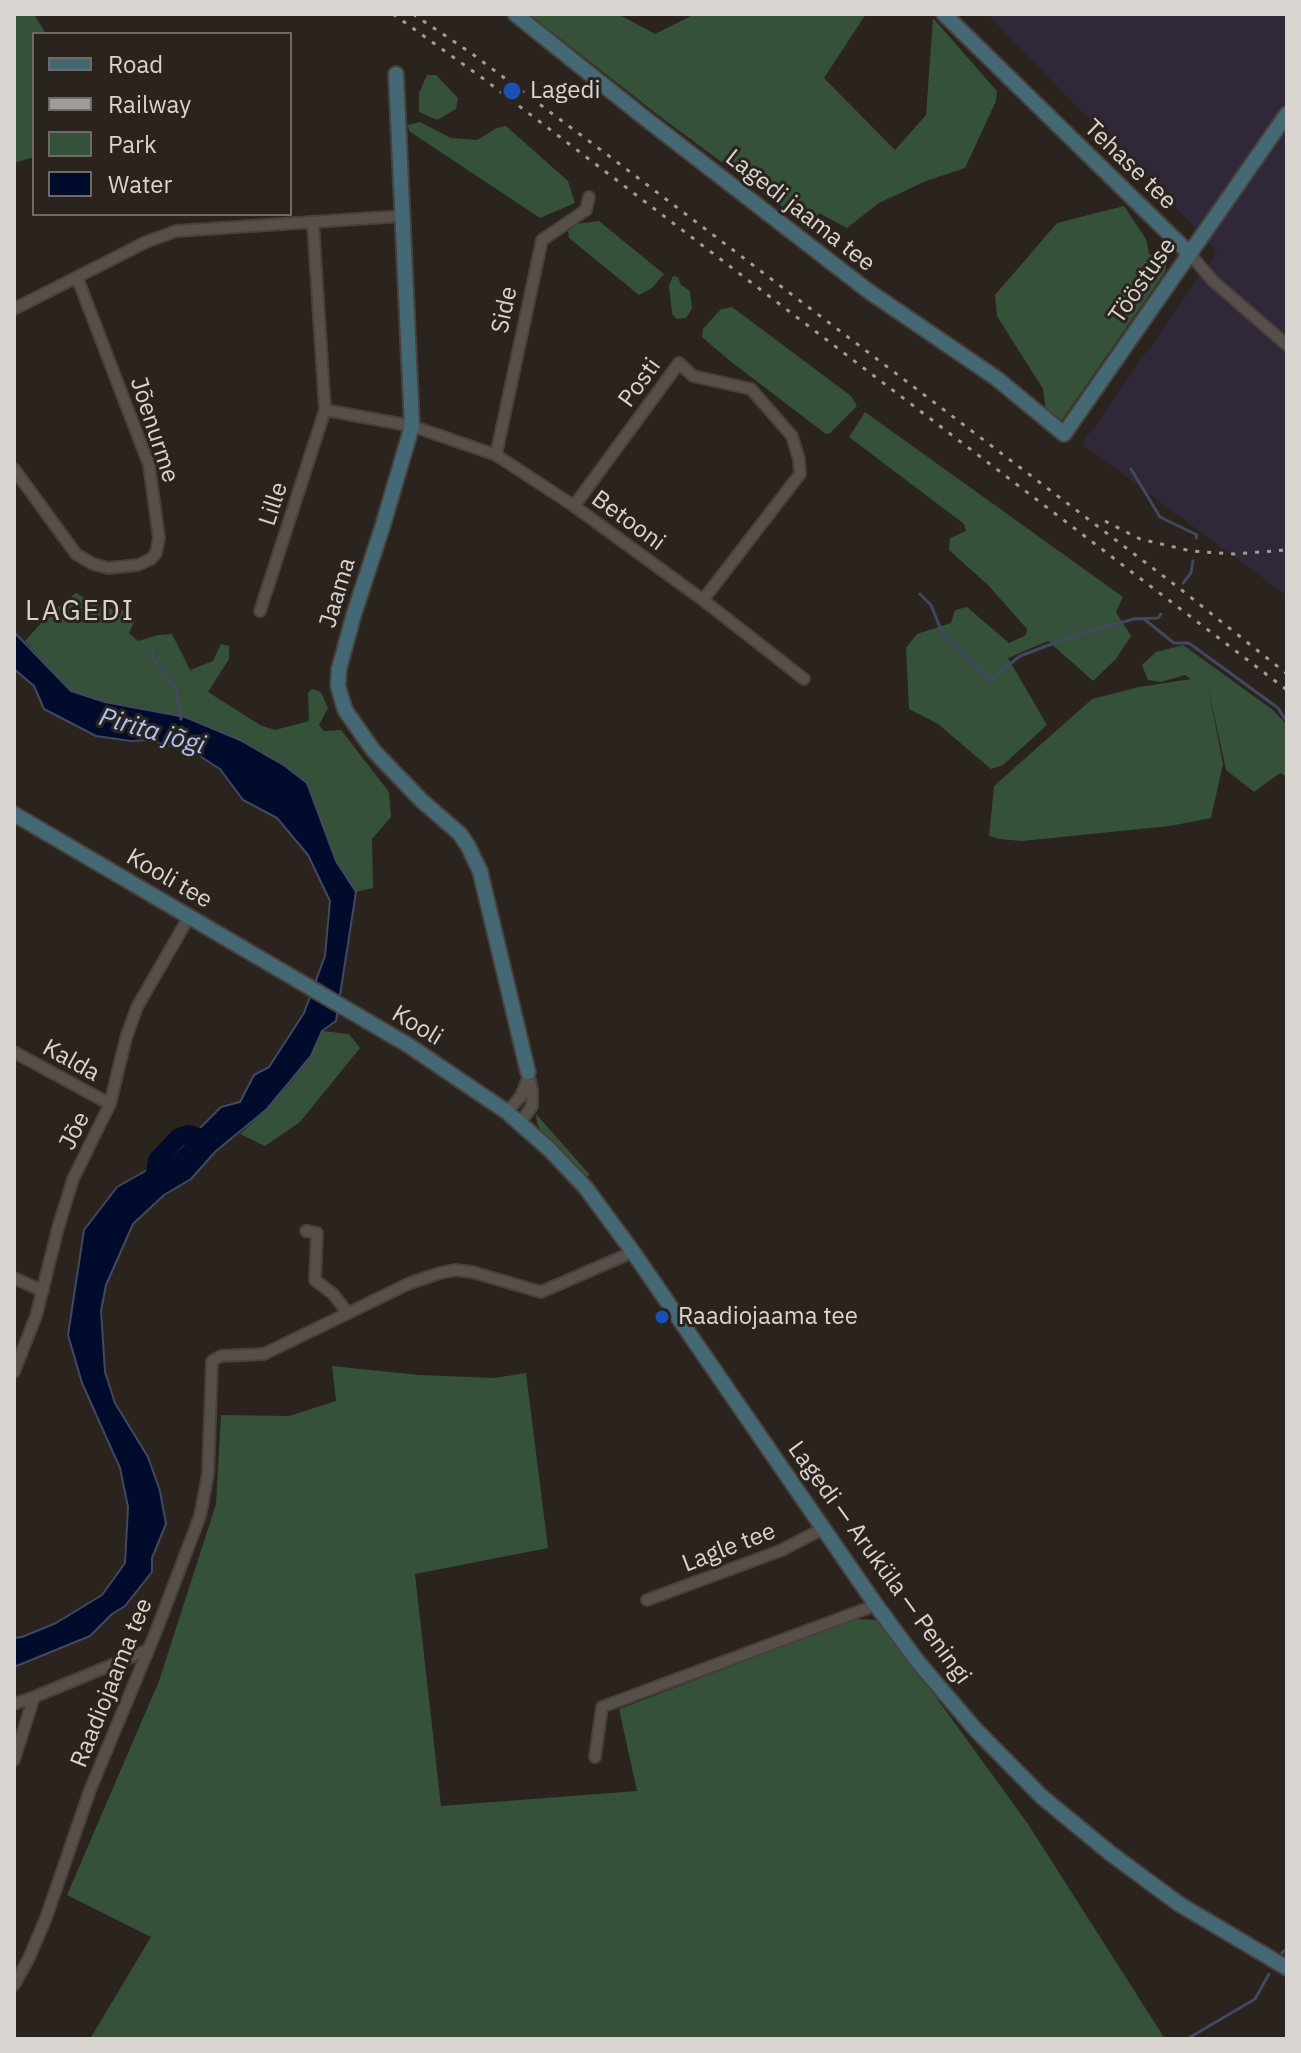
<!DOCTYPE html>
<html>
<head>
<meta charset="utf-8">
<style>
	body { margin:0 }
	#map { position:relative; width:1301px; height:2053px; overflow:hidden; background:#2a231e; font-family:"IBM Plex Sans",sans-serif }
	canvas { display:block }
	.frame { position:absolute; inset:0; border:16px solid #dad4d1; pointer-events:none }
	.legend { position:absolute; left:32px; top:32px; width:260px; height:184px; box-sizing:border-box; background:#2a231e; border:2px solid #706a66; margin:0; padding:10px 14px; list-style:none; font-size:24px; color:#dad4d1 }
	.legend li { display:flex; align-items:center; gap:16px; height:40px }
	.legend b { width:40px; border:2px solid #706a66 }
</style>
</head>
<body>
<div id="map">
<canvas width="1301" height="2053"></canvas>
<div class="frame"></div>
<ul class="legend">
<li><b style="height:10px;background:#456974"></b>Road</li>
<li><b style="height:10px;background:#a29c98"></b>Railway</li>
<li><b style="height:22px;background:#35513a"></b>Park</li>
<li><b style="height:22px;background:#010c2c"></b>Water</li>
</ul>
</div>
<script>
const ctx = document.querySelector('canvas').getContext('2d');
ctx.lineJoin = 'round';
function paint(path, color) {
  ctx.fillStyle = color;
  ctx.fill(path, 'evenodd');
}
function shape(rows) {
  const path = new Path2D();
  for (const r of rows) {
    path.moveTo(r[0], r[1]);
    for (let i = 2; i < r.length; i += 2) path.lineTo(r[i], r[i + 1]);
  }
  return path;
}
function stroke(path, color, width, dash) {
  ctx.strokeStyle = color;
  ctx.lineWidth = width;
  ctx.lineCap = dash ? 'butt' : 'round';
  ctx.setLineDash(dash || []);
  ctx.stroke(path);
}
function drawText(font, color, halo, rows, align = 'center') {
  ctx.font = font + ' "IBM Plex Sans",sans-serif';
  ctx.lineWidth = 6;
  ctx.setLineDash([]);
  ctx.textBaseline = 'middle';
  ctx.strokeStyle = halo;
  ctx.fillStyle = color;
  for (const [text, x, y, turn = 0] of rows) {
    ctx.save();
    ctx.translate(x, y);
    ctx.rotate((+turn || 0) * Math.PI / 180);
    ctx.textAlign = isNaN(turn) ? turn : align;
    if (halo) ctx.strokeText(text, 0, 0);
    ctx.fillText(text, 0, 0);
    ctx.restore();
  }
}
paint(shape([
	[987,14,1287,14,1287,596,1082,444,1217,251]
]), '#302838');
paint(shape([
	[14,14,34,14,46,34,34,34,34,157,14,163],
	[529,14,618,14,655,34,695,14,866,14,824,78,895,150,926,115,933,18,997,91,996,101,965,168,926,181,879,203,847,228,819,213,811,228,658,115],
	[427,75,436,75,458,98,456,109,437,120,419,112,419,93],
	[420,122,451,138,477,140,497,128,506,126,568,181,575,203,540,218,409,131,408,125],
	[1124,206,1146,239,1149,254,1160,259,1169,252,1165,272,1062,420,1046,411,1043,389,997,316,995,295,1057,223],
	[599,221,664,274,652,288,639,295,569,238,568,231,576,224],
	[673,276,678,277,681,285,690,291,692,309,686,318,677,319,672,314,669,285],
	[732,307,851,396,857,406,830,433,826,434,730,361,702,337,703,329,721,309],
	[865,412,1123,597,1116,612,1131,636,1116,659,1093,681,1048,641,1008,658,1047,725,1003,765,991,769,938,724,909,709,906,648,917,634,951,623,955,610,967,607,1009,643,1026,635,1027,629,989,586,949,550,950,538,966,531,964,524,849,437],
	[76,593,100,607,127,611,135,620,129,633,138,641,158,635,172,634,190,670,213,661,221,644,229,646,229,659,208,692,260,725,275,730,309,721,308,693,312,689,321,692,328,708,319,725,324,731,341,730,389,792,391,817,372,839,373,888,356,892,336,861,315,808,144,708,105,702,71,691,25,641,51,612],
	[1183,645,1273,710,1287,725,1287,777,1280,773,1254,792,1226,770,1208,687,1223,764,1211,818,1170,826,1022,841,999,839,989,836,994,786,1092,699,1139,687,1191,679,1185,675,1161,682,1148,680,1142,665,1156,652],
	[322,1031,349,1034,360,1048,300,1122,265,1146,240,1134,267,1109,292,1081,311,1056],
	[536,1114,590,1175,587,1177,541,1132,537,1123],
	[332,1366,419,1375,494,1378,526,1373,548,1548,415,1574,441,1806,637,1791,619,1709,855,1619,880,1620,1028,1824,1165,2039,90,2039,151,1937,67,1895,159,1681,216,1504,221,1415,289,1416,336,1401]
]), '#35513a');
const water = shape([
	[14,632,71,691,105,702,185,717,240,740,285,766,307,783,336,861,356,892,336,1021,322,1031,311,1056,267,1109,216,1151,191,1179,164,1195,133,1224,106,1285,101,1311,105,1372,115,1403,148,1457,160,1491,166,1524,152,1558,152,1572,125,1606,112,1614,90,1636,14,1667,14,1638,22,1637,56,1623,102,1595,125,1563,128,1507,120,1468,82,1383,68,1335,84,1230,117,1187,172,1156,221,1107,240,1102,254,1075,269,1067,304,1013,325,956,330,901,308,855,277,818,243,800,220,769,192,751,147,740,131,741,96,736,44,709,34,686,14,669,14,632]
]);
paint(water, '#010c2c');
stroke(water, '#42485e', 2);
stroke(shape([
	[1131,469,1160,517,1197,535,1196,538],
	[1183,583,1191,573,1193,561],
	[920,594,931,605,943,635,990,680,1020,656,1073,636,1134,619,1158,618,1161,614],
	[1144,619,1174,643,1189,643,1278,708,1287,722],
	[152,647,153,659,176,688,181,719],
	[1282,1953,1287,1949],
	[1187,2039,1255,1999,1269,1974]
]), '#42485e', 3);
stroke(shape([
	[153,1188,157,1160,179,1137,188,1134,211,1140]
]), '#010c2c', 18);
const street = shape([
	[1189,253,1213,281,1287,345],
	[14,309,146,242,176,231,403,216],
	[325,410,412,426,496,455,574,506,703,600,804,679],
	[496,455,542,240,586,210,589,197],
	[14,469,76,554,93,564,108,568,138,565,151,559,156,553,159,538,149,465,77,277],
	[574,506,679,363,693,376,751,389,792,436,799,459,800,474,703,600],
	[260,611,325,410,313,223],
	[14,1052,110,1104],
	[507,1112,521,1096,528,1078],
	[520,1123,532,1106,532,1090,528,1072],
	[306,1231,317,1233,315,1280,333,1294,348,1313],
	[14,1278,43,1291],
	[14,1372,36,1316,58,1228,73,1179,110,1104,126,1038,137,1007,189,917],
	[647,1600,782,1550,824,1528],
	[14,1704,34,1697],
	[595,1757,602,1707,876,1605],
	[14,1760,34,1697,148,1650],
	[14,1985,29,1958,46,1918,90,1790,157,1629,200,1516,208,1474,212,1361,221,1356,264,1354,410,1283,440,1273,455,1270,472,1272,541,1292,633,1252]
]);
const secondary = shape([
	[515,14,646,119,867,290,996,378,1064,434,1287,114],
	[944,14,1189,253],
	[396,74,412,426,383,525,354,614,339,669,338,686,345,710,373,750,421,800,460,834,468,846,480,871,528,1072],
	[14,814,408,1045,507,1112,550,1150,586,1188,633,1252,876,1605,918,1662,976,1730,1042,1797,1110,1853,1179,1904,1287,1968]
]);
stroke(street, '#47403c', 14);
stroke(secondary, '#47403c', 18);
stroke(street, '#574f49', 10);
stroke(secondary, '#456974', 14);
stroke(shape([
	[393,14,481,77,1287,690],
	[413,14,471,53,613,159,1179,588,1287,674],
	[1105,521,1140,539,1191,551,1234,554,1287,550]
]), '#a29c98', 3, [4, 8]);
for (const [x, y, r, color] of [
	[512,91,10,"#1a4fb4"],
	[662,1317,8,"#1a4fb4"]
]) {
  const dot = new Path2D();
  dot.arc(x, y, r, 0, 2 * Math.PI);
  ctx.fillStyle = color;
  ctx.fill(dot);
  stroke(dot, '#2a231e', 3);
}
drawText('24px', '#dad4d1', '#2a231e', [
	["Lagedi",530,91],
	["Raadiojaama tee",678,1317]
], 'left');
drawText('24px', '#dad4d1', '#2a231e', [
	["Tehase tee",1130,165,44],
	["Lagedi jaama tee",800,211,38],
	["Tööstuse",1143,281,-55],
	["Side",505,310,-78],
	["Posti",640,383,-54],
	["Jõenurme",154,430,72],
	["Lille",274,504,-72],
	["Betooni",628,521,36],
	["Jaama",338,593,-73],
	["Kooli tee",169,879,30],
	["Kooli",417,1026,31],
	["Kalda",71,1061,29],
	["Jõe",75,1131,-64],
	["Lagle tee",729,1548,-21],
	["Lagedi — Aruküla — Peningi",879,1563,54],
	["Raadiojaama tee",112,1683,-68]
]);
drawText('italic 26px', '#a9c5f8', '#2a231e', [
	["Pirita jõgi",152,732,16]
]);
ctx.letterSpacing = '2px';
drawText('28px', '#dbd0ca', '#2a231e', [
	["LAGEDI",80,612]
]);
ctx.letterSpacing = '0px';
</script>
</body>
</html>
